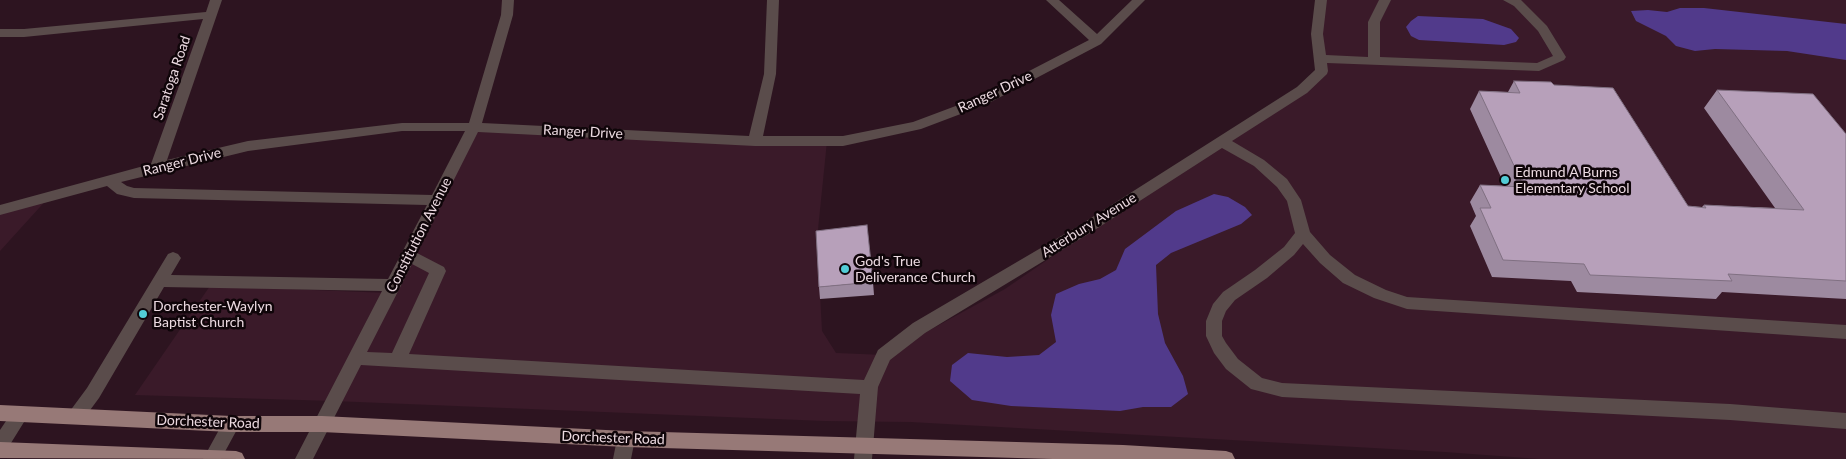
<!DOCTYPE html>
<html>
<head>
<meta charset="utf-8">
<style>
	body { margin:0 }
	canvas { display:block; background:#2d1420 }
</style>
</head>
<body>
<canvas width="1846" height="459"></canvas>
<script>
const ctx = document.querySelector('canvas').getContext('2d');
ctx.lineJoin = 'round';
function paint(path, color) {
  ctx.fillStyle = color;
  ctx.fill(path, 'evenodd');
}
function shape(rows) {
  const path = new Path2D();
  for (const r of rows) {
    path.moveTo(r[0], r[1]);
    for (let i = 2; i < r.length; i += 2) path.lineTo(r[i], r[i + 1]);
  }
  return path;
}
function stroke(path, color, width, dash) {
  ctx.strokeStyle = color;
  ctx.lineWidth = width;
  ctx.lineCap = dash ? 'butt' : 'round';
  ctx.setLineDash(dash || []);
  ctx.stroke(path);
}
function drawText(font, color, halo, rows, align = 'center') {
  ctx.font = font + ' Lato,sans-serif';
  ctx.lineWidth = 5;
  ctx.setLineDash([]);
  ctx.textBaseline = 'middle';
  ctx.strokeStyle = halo;
  ctx.fillStyle = color;
  for (const [text, x, y, turn = 0] of rows) {
    ctx.save();
    ctx.translate(x, y);
    ctx.rotate((+turn || 0) * Math.PI / 180);
    ctx.textAlign = isNaN(turn) ? turn : align;
    if (halo) ctx.strokeText(text, 0, 0);
    ctx.fillText(text, 0, 0);
    ctx.restore();
  }
}
paint(shape([
	[1323,0,1846,0,1846,459,1540,459,1445,452,911,422,825,421,334,401,135,395,210,286,389,293,474,127,827,141,817,239,822,331,836,353,884,355,1005,289,1322,71],
	[49,197,0,251,0,210]
]), '#3a1a29');
paint(shape([
	[1680,8,1704,8,1846,24,1846,60,1787,51,1715,49,1695,51,1676,46,1666,36,1636,21,1631,11,1648,10,1667,12],
	[1418,16,1483,19,1511,29,1519,38,1516,42,1504,45,1419,40,1411,36,1406,27,1411,21],
	[1214,194,1228,197,1245,207,1252,215,1241,224,1171,253,1156,265,1158,314,1165,343,1183,376,1188,394,1171,407,1143,407,1120,411,1011,406,972,400,950,381,952,365,968,353,1007,357,1039,355,1056,342,1051,315,1056,294,1079,284,1100,279,1116,270,1125,249,1176,211]
]), '#513a8b');
paint(shape([
	[210,0,222,0,167,160,248,141,402,123,469,123,501,15,502,0,514,0,513,15,482,123,749,136,764,74,767,0,779,0,776,74,763,136,843,136,913,122,977,98,1089,40,1046,0,1059,0,1097,34,1132,0,1145,0,1101,44,987,104,921,129,843,146,755,146,478,132,417,253,444,267,446,271,409,354,864,380,878,350,913,323,1080,225,1297,87,1315,70,1311,34,1315,0,1327,0,1323,34,1326,55,1368,57,1368,22,1379,0,1391,0,1380,22,1380,57,1537,63,1553,56,1538,31,1514,6,1503,0,1521,0,1547,26,1566,57,1564,60,1539,71,1327,63,1328,71,1327,74,1307,93,1232,141,1264,160,1287,179,1301,200,1310,232,1330,255,1355,275,1386,290,1407,297,1846,325,1846,339,1407,309,1374,298,1343,283,1320,263,1303,244,1294,255,1267,278,1235,300,1226,311,1222,321,1222,336,1226,343,1238,359,1262,378,1282,383,1730,404,1846,413,1846,429,1730,420,1282,397,1251,389,1226,369,1214,353,1206,336,1206,321,1213,304,1223,292,1255,270,1284,247,1295,233,1287,201,1277,187,1254,166,1222,148,1090,233,925,333,890,360,878,387,872,459,854,459,860,394,361,365,313,459,295,459,382,291,164,287,99,398,82,421,76,424,70,421,67,416,70,411,87,388,168,254,173,252,178,254,181,258,171,275,388,279,427,205,134,198,117,194,107,186,0,215,0,205,151,164,203,19,24,37,0,37,0,29,24,29,206,12,210,0],
	[402,131,465,131,432,195,134,188,127,186,121,182,248,151,402,131],
	[412,264,429,273,392,353,367,352,412,264],
	[20,406,26,409,29,414,6,451,0,453,0,430,14,409,20,406],
	[231,416,237,419,240,424,221,459,203,459,225,419,231,416],
	[626,431,632,433,635,439,631,459,613,459,617,439,620,433,626,431]
]), '#5a4c4b');
paint(shape([
	[0,405,231,416,322,416,626,431,1123,445,1226,451,1232,453,1235,459,1053,459,626,447,322,432,231,432,0,421,0,405],
	[0,442,236,451,242,453,245,459,0,458,0,442]
]), '#977977');
paint(shape([
	[1514,81,1554,85,1688,206,1702,207,1704,205,1775,208,1704,108,1717,90,1846,134,1846,299,1722,292,1716,299,1577,292,1571,281,1492,277,1470,226,1476,216,1470,202,1480,185,1505,186,1470,109,1479,91,1508,92],
	[873,282,874,295,820,299,819,287]
]), '#9d8aa0');
const building = shape([
	[1514,81,1551,82,1554,85,1613,88,1688,206,1706,208,1704,205,1804,210,1717,90,1813,94,1846,134,1846,281,1728,274,1732,281,1590,275,1584,264,1503,260,1480,208,1491,208,1480,185,1524,187,1479,91,1520,93,1514,81],
	[867,225,873,282,819,287,816,231,867,225]
]);
paint(building, '#b7a0ba');
stroke(building, '#807082', 1);
for (const [x, y, r, color] of [
	[1505,180,5,"#52ccd6"],
	[845,269,5,"#52ccd6"],
	[143,314,5,"#52ccd6"]
]) {
  const dot = new Path2D();
  dot.arc(x, y, r, 0, 2 * Math.PI);
  ctx.fillStyle = color;
  ctx.fill(dot);
  stroke(dot, '#0f0509', 2);
}
drawText('14px', '#ecdae1', '#0f0509', [
	["Saratoga Road",172,78,-71],
	["Ranger Drive",995,92,-25],
	["Ranger Drive",583,132,3],
	["Ranger Drive",182,162,-14],
	["Atterbury Avenue",1089,225,-32],
	["Constitution Avenue",419,235,-63],
	["Dorchester Road",208,422,2],
	["Dorchester Road",613,438,2]
]);
drawText('14px', '#ecdae1', '#0f0509', [
	["Edmund A Burns",1515,172],
	["Elementary School",1515,188],
	["God's True",855,261],
	["Deliverance Church",855,277],
	["Dorchester-Waylyn",153,306],
	["Baptist Church",153,322]
], 'left');
</script>
</body>
</html>
